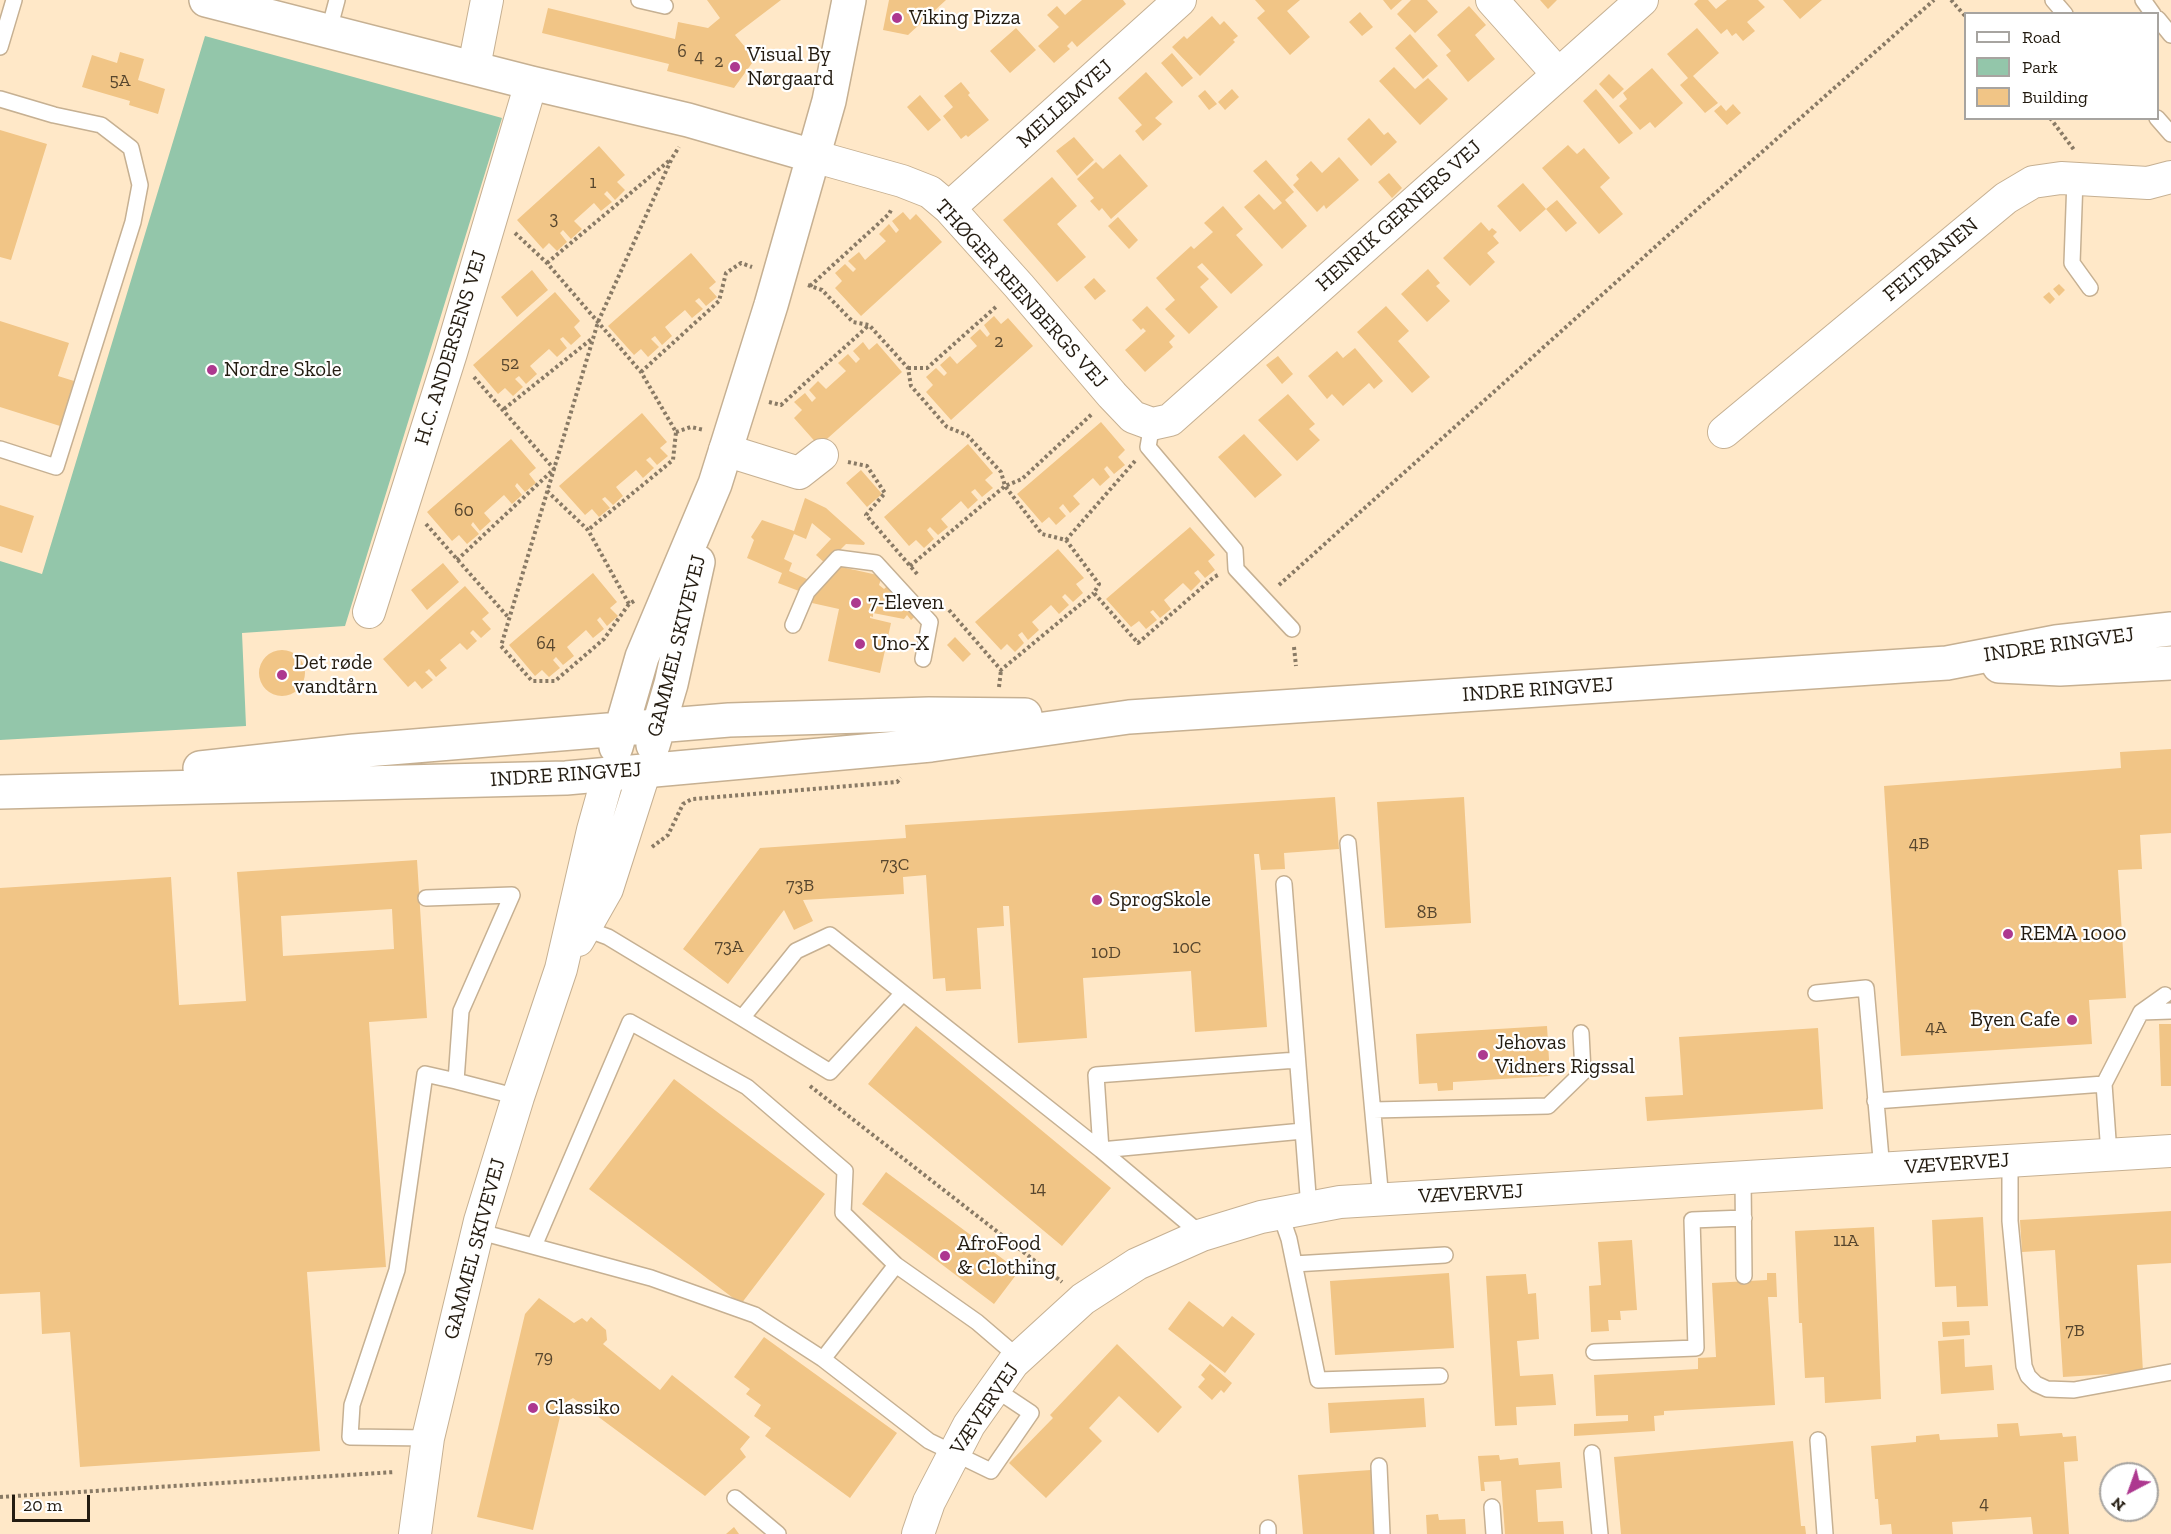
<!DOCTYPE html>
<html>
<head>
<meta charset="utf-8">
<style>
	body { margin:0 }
	#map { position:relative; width:2171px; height:1534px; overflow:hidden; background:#ffe8c8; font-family:"Zilla Slab",serif }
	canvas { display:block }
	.legend { position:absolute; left:1964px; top:12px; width:195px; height:108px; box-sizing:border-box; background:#fff; border:2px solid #a7a4a0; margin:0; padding:8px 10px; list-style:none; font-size:18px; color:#241c11 }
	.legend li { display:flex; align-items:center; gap:12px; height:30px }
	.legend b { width:30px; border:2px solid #a7a4a0 }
	.north { position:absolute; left:2099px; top:1462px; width:60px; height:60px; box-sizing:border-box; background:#fff; border:2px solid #a7a4a0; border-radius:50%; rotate:221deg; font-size:16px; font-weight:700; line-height:24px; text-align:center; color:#241c11 }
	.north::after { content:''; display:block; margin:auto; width:21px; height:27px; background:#ad388f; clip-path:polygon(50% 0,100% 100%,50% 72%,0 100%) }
	.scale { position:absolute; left:12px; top:1495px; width:78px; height:27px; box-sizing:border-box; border:3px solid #241c11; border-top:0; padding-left:8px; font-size:18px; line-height:21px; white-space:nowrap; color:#241c11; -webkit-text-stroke:4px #fff; paint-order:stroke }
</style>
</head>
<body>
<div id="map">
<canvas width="2171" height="1534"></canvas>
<ul class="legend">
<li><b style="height:8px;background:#fff"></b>Road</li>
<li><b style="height:16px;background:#93c6aa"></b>Park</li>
<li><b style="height:16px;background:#f1c586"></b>Building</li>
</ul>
<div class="north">N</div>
<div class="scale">20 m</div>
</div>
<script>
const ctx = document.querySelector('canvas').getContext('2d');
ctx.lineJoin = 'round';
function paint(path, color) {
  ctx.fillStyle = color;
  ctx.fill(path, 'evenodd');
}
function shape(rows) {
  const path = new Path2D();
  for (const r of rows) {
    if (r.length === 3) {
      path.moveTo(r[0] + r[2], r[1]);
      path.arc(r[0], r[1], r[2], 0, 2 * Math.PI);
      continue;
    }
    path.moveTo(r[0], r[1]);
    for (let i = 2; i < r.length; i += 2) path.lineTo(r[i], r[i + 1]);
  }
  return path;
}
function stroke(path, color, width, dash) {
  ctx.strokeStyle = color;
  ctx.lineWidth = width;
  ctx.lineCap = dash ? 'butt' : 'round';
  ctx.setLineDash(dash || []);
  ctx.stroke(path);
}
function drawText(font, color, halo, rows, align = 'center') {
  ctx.font = font + ' "Zilla Slab",serif';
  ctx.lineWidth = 4.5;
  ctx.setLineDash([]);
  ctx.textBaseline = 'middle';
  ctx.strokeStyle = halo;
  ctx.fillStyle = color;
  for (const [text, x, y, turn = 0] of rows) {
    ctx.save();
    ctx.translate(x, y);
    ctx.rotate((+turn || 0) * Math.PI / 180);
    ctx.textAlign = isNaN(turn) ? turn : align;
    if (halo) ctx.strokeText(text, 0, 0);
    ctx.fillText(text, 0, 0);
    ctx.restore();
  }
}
paint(shape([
	[205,36,502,118,345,626,242,633,246,726,0,740,0,561,42,574]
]), '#93c6aa');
paint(shape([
	[707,0,781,0,735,35,755,59,734,88,667,71,669,64,542,33,548,8,675,39,678,22,708,28,720,18],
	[889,0,946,0,908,35,883,30],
	[1082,0,1123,0,1126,4,1077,47,1072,41,1067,46,1070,49,1054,63,1038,46,1059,27,1047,15,1057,6,1065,15],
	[1255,0,1300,0,1287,11,1310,37,1290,55,1257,18,1265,11],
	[1383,0,1402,0,1391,10],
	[1411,0,1427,0,1438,12,1415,33,1397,14],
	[1540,0,1557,0,1548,9],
	[1698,0,1708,0,1716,9,1727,0,1758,0,1765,7,1747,22,1755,31,1743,41,1736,33,1732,36,1727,29,1721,34,1694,4],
	[1783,0,1822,0,1800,19],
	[1469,6,1486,25,1475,35,1495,59,1468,82,1446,55,1451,51,1437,35],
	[1360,12,1373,27,1362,36,1349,22],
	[1212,16,1220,25,1224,21,1238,36,1233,40,1235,42,1200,76,1172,47,1184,36,1187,39],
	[1016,28,1036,50,1010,73,990,51],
	[1697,28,1719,53,1693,76,1718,103,1705,113,1680,85,1688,78,1667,54],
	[1410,34,1438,66,1423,79,1395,48],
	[120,52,144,59,138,80,165,89,158,114,129,105,130,101,82,87,92,55,117,63],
	[1172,53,1193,78,1182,87,1161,63],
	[1394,67,1415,89,1428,78,1448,99,1420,125,1379,81],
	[1652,68,1683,103,1655,128,1650,122,1640,130,1619,106,1627,99,1623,93],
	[1146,72,1173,102,1155,118,1162,124,1143,141,1135,131,1142,125,1118,98],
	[1609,74,1624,89,1613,99,1599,84],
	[961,82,970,93,968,95,989,120,968,137,966,135,961,139,943,116,953,107,944,96],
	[1232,89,1239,97,1225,110,1218,102],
	[1596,89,1633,133,1619,144,1583,101],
	[1205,90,1217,104,1209,110,1198,96],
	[920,95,941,120,928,131,907,107],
	[1733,104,1741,113,1727,125,1714,111,1721,105,1726,111],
	[1369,118,1384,135,1388,132,1397,142,1371,166,1347,139],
	[0,130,47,144,11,260,0,257],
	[1074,137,1094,160,1077,176,1056,151],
	[1568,145,1577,154,1584,148,1610,178,1600,187,1623,214,1599,234,1542,168],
	[599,146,625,175,617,182,625,190,615,200,607,191,604,194,612,202,601,211,594,203,574,221,582,229,571,239,563,230,560,233,567,242,557,251,549,243,543,249,517,220],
	[1120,154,1148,186,1111,219,1102,208,1099,211,1090,201,1094,198,1077,179,1096,162,1103,169],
	[1339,157,1359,180,1326,209,1324,205,1317,212,1293,185,1299,179,1296,175,1311,161,1322,173],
	[1266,160,1294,192,1285,200,1307,226,1282,249,1244,207,1259,194,1274,210,1282,203,1253,171],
	[1389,173,1402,188,1392,198,1378,182],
	[1052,177,1077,206,1057,224,1086,257,1057,282,1003,220],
	[1523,183,1546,209,1520,232,1497,206],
	[1557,200,1577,223,1566,232,1546,209],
	[1223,206,1243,229,1236,235,1263,265,1231,294,1202,263,1197,267,1209,279,1200,287,1218,307,1189,334,1165,309,1175,300,1156,278,1191,246,1194,249,1213,232,1204,223],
	[903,212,910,220,916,214,942,242,861,316,835,288,842,281,835,273,845,264,853,272,856,269,848,261,859,252,865,260,886,241,879,234,889,224,896,233,899,230,892,221],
	[1118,217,1138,240,1129,249,1108,226],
	[1481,222,1489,231,1492,228,1497,232,1493,236,1499,243,1487,253,1495,262,1470,286,1443,258],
	[691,253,716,282,709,288,717,297,706,306,699,298,695,301,703,309,692,318,685,310,665,327,672,336,662,345,655,336,651,339,659,347,648,357,641,349,634,355,608,326],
	[1428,269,1440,283,1436,286,1450,301,1427,322,1401,294],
	[532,270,548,290,517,317,501,297],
	[1094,278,1106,291,1095,300,1084,287],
	[2059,284,2065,290,2059,296,2053,289],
	[555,292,580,321,574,327,581,336,571,345,563,337,560,339,567,348,557,357,549,349,530,366,537,374,526,384,519,376,515,379,523,387,513,396,505,388,498,394,473,365],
	[2049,292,2055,299,2050,304,2043,297],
	[1147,306,1175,336,1169,342,1173,347,1145,372,1125,350,1146,331,1143,328,1141,330,1132,320],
	[1386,306,1409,331,1398,341,1430,377,1412,393,1357,332],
	[994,316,1001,324,1008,318,1033,346,951,420,926,392,933,385,926,377,936,368,944,376,947,373,940,365,950,356,957,364,977,346,970,338,980,329,987,337,990,334,984,325],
	[0,321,69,343,58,376,74,381,60,426,0,407],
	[863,342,869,350,877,343,902,372,819,446,794,418,802,410,794,402,805,393,812,402,816,398,809,390,818,381,826,389,846,371,838,363,848,354,856,363,860,359,853,351],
	[1355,348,1383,381,1374,389,1369,383,1343,406,1332,394,1327,399,1308,376,1337,351,1343,358],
	[1278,356,1293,374,1282,384,1266,365],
	[1288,394,1315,424,1309,429,1320,440,1297,461,1258,420],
	[642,413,667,442,660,448,668,456,657,465,650,457,646,460,654,468,643,478,636,470,616,487,623,496,613,505,605,497,602,499,610,508,599,517,592,509,585,515,559,486],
	[1101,422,1125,450,1118,457,1125,465,1114,474,1107,466,1104,469,1110,477,1100,486,1093,478,1073,496,1080,504,1070,513,1063,504,1059,508,1066,516,1056,525,1049,517,1042,523,1017,494],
	[1244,434,1282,475,1255,498,1218,457],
	[511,439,536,468,529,474,536,483,525,492,517,483,515,486,522,495,512,504,504,495,484,513,491,521,480,531,473,522,471,525,479,534,467,544,459,535,452,541,427,512],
	[968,444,993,473,985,480,993,488,982,497,975,489,971,492,978,500,968,509,961,501,941,519,948,527,938,535,930,527,927,530,934,539,924,548,916,540,909,546,884,517],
	[861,470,882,494,867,507,846,483],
	[805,498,826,508,865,543,864,545,846,544,826,564,816,555,831,539,812,523,806,539,794,534,784,559,792,563,789,571,809,580,799,591,778,583,782,573,747,558,754,540,751,537,762,520,794,531],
	[0,505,34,516,22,553,0,546],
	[1190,527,1215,555,1208,561,1215,570,1205,578,1198,570,1194,573,1201,581,1191,591,1183,583,1164,600,1171,609,1160,618,1153,610,1150,612,1157,620,1146,629,1139,621,1131,627,1106,599],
	[1058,549,1084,578,1076,584,1083,593,1073,602,1065,594,1062,597,1069,605,1059,614,1051,605,1032,622,1039,630,1028,640,1022,632,1018,635,1024,643,1015,652,1007,644,1001,650,975,622],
	[443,563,459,582,427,610,411,590],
	[837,566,882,576,879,585,884,589,897,577,925,607,911,620,907,615,904,619,873,613,873,617,870,616,870,618,891,623,880,673,828,661,839,609,812,603,816,588],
	[593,573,617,602,610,608,618,616,607,626,600,617,597,620,604,629,593,638,586,630,567,647,574,656,563,665,556,657,553,660,560,668,549,677,542,670,535,676,509,645],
	[465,586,489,613,482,619,491,629,481,638,473,630,470,633,477,641,467,650,460,643,440,660,447,668,436,677,429,669,427,671,425,672,433,680,422,689,415,681,408,687,383,659],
	[955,637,971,654,963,662,947,645],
	[282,673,23],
	[2171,749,2171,833,2140,835,2142,869,2118,870,2126,998,2089,1000,2092,1044,1901,1056,1884,786,2121,768,2120,752],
	[1335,797,1339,849,1284,853,1285,869,1261,870,1259,854,1254,854,1267,1027,1195,1032,1191,971,1083,978,1087,1038,1018,1043,1009,906,1003,906,1004,926,977,928,981,989,946,991,945,978,933,979,926,875,903,877,904,894,803,900,813,921,794,930,784,910,728,984,683,949,760,848,906,838,905,825],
	[1464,797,1471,923,1385,928,1377,802],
	[417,860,427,1018,369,1022,386,1267,307,1272,320,1451,80,1467,70,1332,42,1334,40,1292,0,1294,0,888,171,877,179,1005,246,1001,237,872],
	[392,909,394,949,283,956,281,916],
	[2159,1024,2171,1024,2171,1086,2161,1086],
	[916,1026,1111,1188,1062,1246,868,1084],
	[1547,1026,1550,1076,1453,1082,1453,1090,1438,1091,1437,1083,1419,1084,1416,1034],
	[1818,1028,1823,1109,1647,1121,1645,1097,1683,1095,1679,1037],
	[674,1079,825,1194,741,1304,589,1189],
	[886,1172,1019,1271,994,1304,862,1204],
	[2171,1211,2171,1263,2137,1265,2143,1372,2063,1377,2055,1250,2022,1252,2020,1220],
	[1983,1217,1988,1306,1957,1307,1956,1286,1935,1287,1932,1220],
	[1874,1227,1881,1399,1825,1403,1824,1377,1805,1378,1802,1323,1799,1323,1795,1231],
	[1632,1240,1637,1310,1620,1311,1621,1320,1608,1320,1609,1331,1591,1332,1589,1286,1601,1285,1598,1242],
	[1449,1273,1454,1348,1335,1355,1330,1281],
	[1767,1273,1776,1273,1777,1297,1768,1297,1775,1405,1664,1411,1664,1415,1654,1416,1655,1431,1574,1436,1574,1424,1628,1421,1628,1415,1596,1416,1594,1375,1698,1369,1698,1358,1716,1357,1712,1283,1767,1280],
	[1526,1274,1528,1294,1536,1293,1539,1339,1517,1341,1520,1376,1553,1374,1556,1405,1516,1407,1517,1425,1495,1426,1486,1276],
	[539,1298,574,1323,582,1318,587,1322,591,1317,606,1330,607,1340,603,1344,660,1390,672,1375,750,1437,740,1449,746,1457,705,1496,573,1398,563,1404,533,1530,477,1517,525,1314],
	[1189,1301,1223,1327,1232,1316,1255,1334,1225,1373,1168,1329],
	[1969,1321,1970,1335,1943,1337,1942,1322],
	[764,1337,897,1433,850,1498,765,1436,771,1428,754,1416,761,1405,746,1394,750,1389,734,1377],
	[1964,1339,1965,1367,1992,1365,1994,1390,1941,1394,1938,1341],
	[1117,1344,1182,1407,1158,1433,1119,1396,1089,1428,1102,1441,1046,1498,1009,1463,1053,1418,1050,1415],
	[1210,1364,1232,1383,1224,1393,1221,1390,1212,1400,1198,1387,1205,1379,1201,1375],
	[1424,1398,1426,1427,1330,1433,1328,1403],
	[2018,1423,2020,1436,2062,1433,2063,1437,2076,1436,2078,1461,2064,1462,2069,1534,2033,1534,2031,1517,1952,1522,1953,1534,1892,1534,1891,1524,1880,1525,1878,1499,1875,1499,1871,1446,1916,1442,1916,1436,1939,1434,1940,1440,1998,1437,1997,1424],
	[1793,1441,1801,1526,1805,1526,1806,1534,1621,1534,1614,1457],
	[1499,1455,1500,1460,1518,1458,1519,1465,1560,1462,1562,1488,1536,1490,1538,1522,1563,1521,1564,1534,1505,1534,1501,1481,1484,1482,1485,1491,1481,1491,1478,1456],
	[1371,1470,1376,1534,1303,1534,1298,1475],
	[1438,1514,1439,1520,1465,1519,1466,1534,1427,1534,1426,1515],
	[734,1527,739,1534,726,1534]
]), '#f1c586');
const lane = shape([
	[639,0,665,6],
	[2053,0,2065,14],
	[2143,0,2153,14],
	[2158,19,2171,35],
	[329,30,337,0],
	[0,47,14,0],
	[0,99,54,115,101,125,131,148,140,185,133,222,56,467,0,449],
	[2157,118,2171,134],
	[2075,179,2072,263,2090,288],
	[1152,424,1148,447,1235,550,1236,569,1292,629],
	[793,625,807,592,838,558,876,563,930,622,923,659],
	[1348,843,1381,1200],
	[1284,884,1309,1208],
	[426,898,512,895,461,1011,456,1081,425,1074,397,1270,352,1405,350,1437,428,1438],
	[581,927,608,937,742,1018],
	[903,993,830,1072,742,1018,796,951,830,935,903,993,1101,1150,1202,1235],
	[1816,993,1866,988,1882,1170],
	[2141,1012,2171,1011],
	[1297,1060,1096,1075,1101,1150,1303,1131],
	[456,1081,518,1097],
	[2104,1084,2141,1012,2165,995],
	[1875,1101,2104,1084,2109,1154],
	[1373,1110,1548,1106,1583,1072,1581,1033],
	[2010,1161,2010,1221,2024,1366,2028,1376,2036,1384,2047,1389,2074,1390,2171,1372],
	[1743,1178,1744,1276],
	[1280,1213,1289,1239,1318,1380,1440,1376],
	[477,1231,651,1278,755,1315,823,1359],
	[534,1246,630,1022,747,1087,845,1171,843,1213,896,1265],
	[1294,1264,1445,1255],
	[1594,1352,1696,1348,1692,1220,1744,1218],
	[995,1389,1031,1413,991,1471,929,1441,823,1359,896,1265,977,1322,1019,1358],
	[1818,1440,1825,1534],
	[1592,1453,1600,1534],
	[1379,1466,1382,1534],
	[735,1498,778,1534],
	[1492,1507,1494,1534],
	[1268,1528,1268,1534]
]);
const street = shape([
	[1492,0,1558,74],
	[474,67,487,0],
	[813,156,902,181,930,192,949,208,1019,286,1112,395,1133,417,1152,424,1170,420,1642,0],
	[949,208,1180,0],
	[1724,432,2006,198,2033,182,2061,178,2148,183,2171,177],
	[725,450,799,473,822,455],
	[369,612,451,353,531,83],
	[578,940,607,889,645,770],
	[415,1534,428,1438,480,1221,518,1097,561,969,593,830,609,773],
	[918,1534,929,1502,969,1425,1013,1363,1083,1299,1137,1264,1202,1235,1261,1217,1340,1202,2171,1151]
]);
const secondary = shape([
	[206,0,531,83,688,120,813,156],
	[1999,666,2060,669,2171,663],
	[653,745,671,684,698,562],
	[616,747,642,657,715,484,771,305,829,101,849,0],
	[200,768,354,751,729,720,929,714,1025,715],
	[0,792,566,778,931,745,1129,717,1947,663,2056,642,2171,629]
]);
stroke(lane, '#c6b092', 18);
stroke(street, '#c6b092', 34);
stroke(secondary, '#c6b092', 36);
stroke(shape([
	[1951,0,1966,17],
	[2050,118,2075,151],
	[515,233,547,263,641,372,676,432,673,460,588,530],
	[547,263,670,160],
	[808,285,822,290,853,322,869,325,908,368,911,386,947,427,967,435,1001,472,1005,486,1042,534,1066,540,1099,584,1094,593,1138,643,1214,577,1218,575],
	[810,286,889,214,892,208],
	[908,368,927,368,998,305],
	[641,372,719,301,726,273,741,263,752,267],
	[769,402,781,405,868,326],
	[504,409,594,337],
	[676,432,691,427,704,430],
	[848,462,867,466,885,493,866,515,918,575],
	[547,491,588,530,629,604],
	[426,524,508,617],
	[1066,540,1135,461],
	[457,560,554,469,474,377],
	[910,566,1005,486,1022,479,1093,413],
	[1279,585,1694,212,1934,0],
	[634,601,629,604,604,639,555,681,532,681,501,646,598,322,672,158,679,147],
	[949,610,1001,670,1094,593],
	[1294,647,1296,666],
	[999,687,1001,670],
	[652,847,668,835,683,804,692,799,897,782,901,778],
	[810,1086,1062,1282],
	[0,1497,395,1472]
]), '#897a65', 4, [3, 3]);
stroke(lane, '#fff', 15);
stroke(street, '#fff', 32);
stroke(secondary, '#fff', 33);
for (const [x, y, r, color] of [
	[897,18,6,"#ad388f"],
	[735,67,6,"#ad388f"],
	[212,370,6,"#ad388f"],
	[856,603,6,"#ad388f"],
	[860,644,6,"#ad388f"],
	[282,675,6,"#ad388f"],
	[1097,900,6,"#ad388f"],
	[2008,934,6,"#ad388f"],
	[2072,1020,6,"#ad388f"],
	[1483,1055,6,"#ad388f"],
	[945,1256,6,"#ad388f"],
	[533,1408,6,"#ad388f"]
]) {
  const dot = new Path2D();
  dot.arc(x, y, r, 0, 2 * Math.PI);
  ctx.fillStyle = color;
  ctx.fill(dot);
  stroke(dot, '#fff', 2);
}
drawText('18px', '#57462e', null, [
	["6",682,52],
	["4",699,57],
	["2",719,62],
	["5A",120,81],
	["1",593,183],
	["3",554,219],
	["2",999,342],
	["52",510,364],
	["60",464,511],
	["64",546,644],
	["4B",1919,844],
	["73C",895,865],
	["73B",800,886],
	["8B",1427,913],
	["73A",729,947],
	["10C",1187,948],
	["10D",1106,953],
	["4A",1936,1028],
	["14",1038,1189],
	["11A",1846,1241],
	["7B",2075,1331],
	["79",544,1358],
	["4",1984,1504]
]);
drawText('21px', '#241c11', '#fff', [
	["Viking Pizza",909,18],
	["Visual By",747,55],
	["Nørgaard",747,79],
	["Nordre Skole",224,370],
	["7-Eleven",868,603],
	["Uno-X",872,644],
	["Det røde",294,663],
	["vandtårn",294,687],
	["SprogSkole",1109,900],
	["REMA 1000",2020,934],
	["Byen Cafe",2060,1020,"right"],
	["Jehovas",1495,1043],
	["Vidners Rigssal",1495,1067],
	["AfroFood",957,1244],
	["& Clothing",957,1268],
	["Classiko",545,1408]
], 'left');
drawText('21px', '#241c11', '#fff', [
	["MELLEMVEJ",1065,104,-42],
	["HENRIK GERNERS VEJ",1399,216,-42],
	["FELTBANEN",1931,260,-40],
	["THØGER REENBERGS VEJ",1021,294,48],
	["H.C. ANDERSENS VEJ",451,348,-73],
	["INDRE RINGVEJ",2059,645,-8],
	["GAMMEL SKIVEVEJ",677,646,-76],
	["INDRE RINGVEJ",1538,690,-4],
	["INDRE RINGVEJ",566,775,-4],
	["VÆVERVEJ",1957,1164,-4],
	["VÆVERVEJ",1471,1194,-3],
	["GAMMEL SKIVEVEJ",475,1249,-75],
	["VÆVERVEJ",985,1409,-56]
]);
</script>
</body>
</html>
